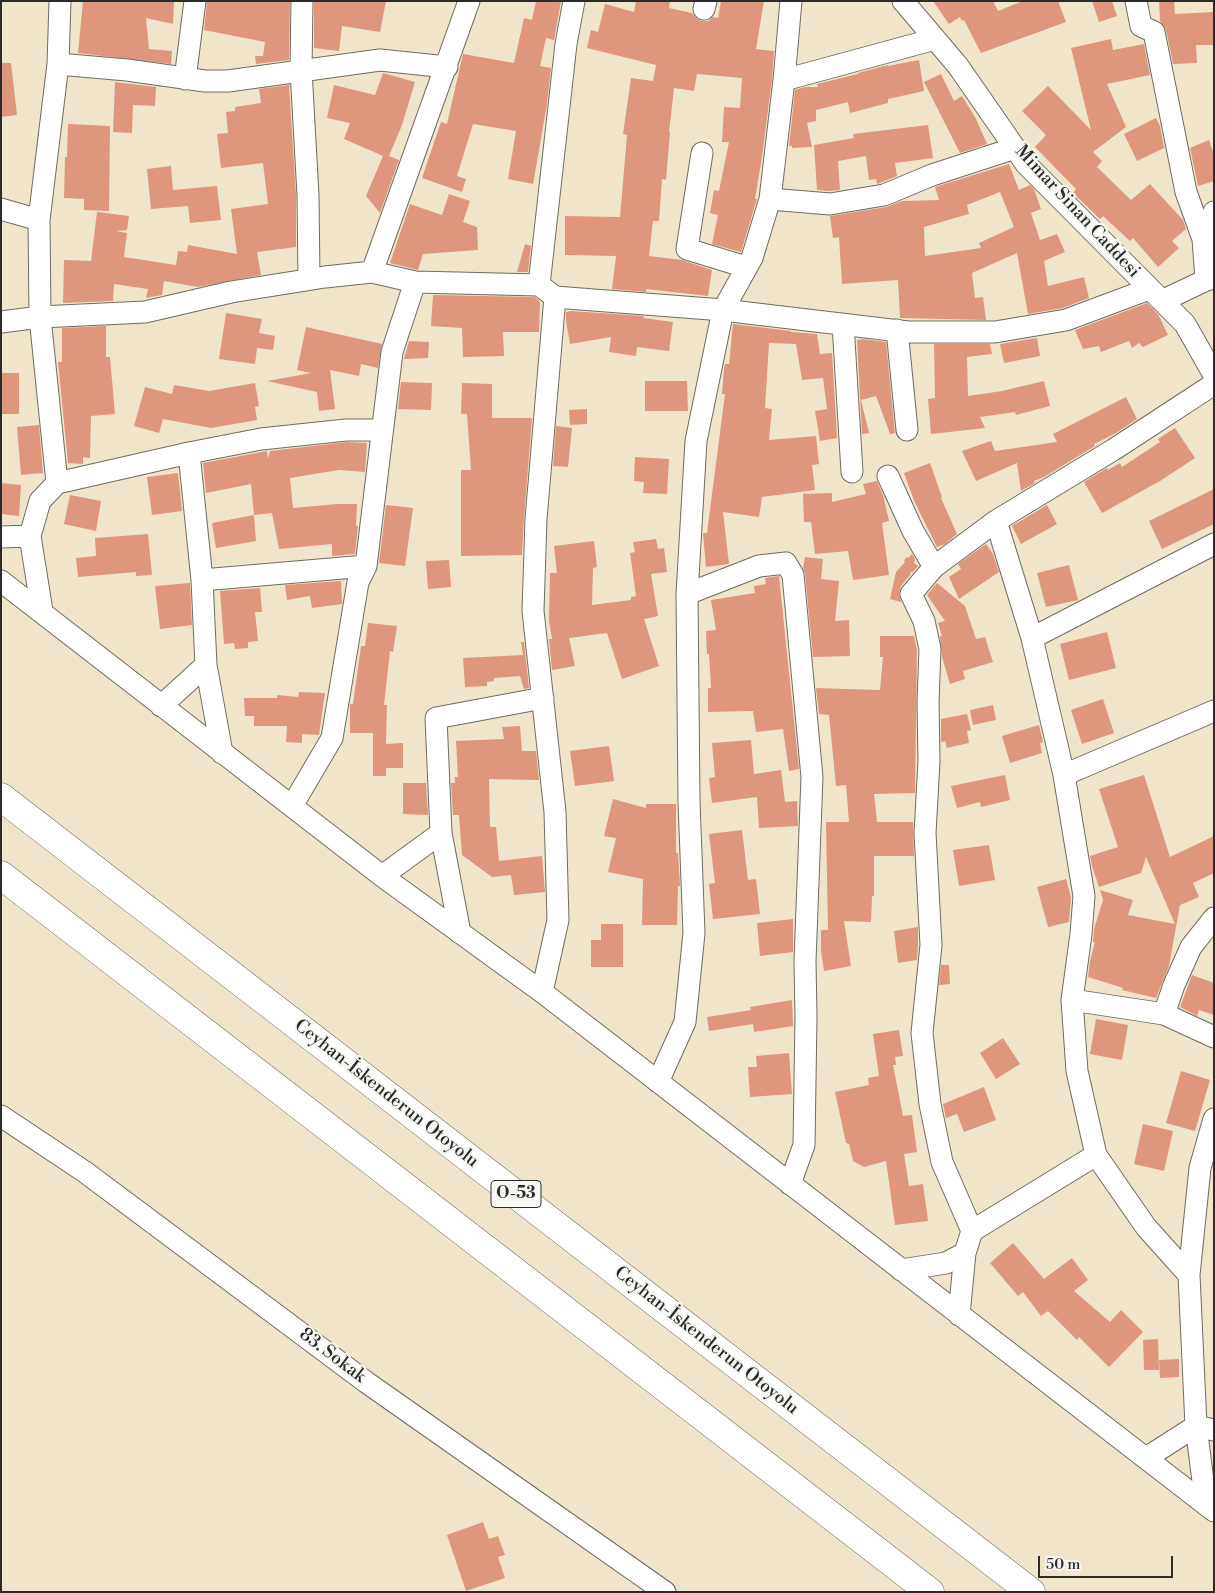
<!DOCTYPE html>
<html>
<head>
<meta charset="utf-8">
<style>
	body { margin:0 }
	#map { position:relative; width:1215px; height:1593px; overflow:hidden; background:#f0e4cb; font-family:"Libre Bodoni",serif }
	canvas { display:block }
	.frame { position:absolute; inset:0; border:2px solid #2b2b2b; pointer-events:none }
	.scale { position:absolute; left:1038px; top:1556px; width:135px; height:22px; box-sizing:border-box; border:2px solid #2b2b2b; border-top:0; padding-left:6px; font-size:15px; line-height:18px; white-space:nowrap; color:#2b2b2b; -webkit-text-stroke:4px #f6f6f2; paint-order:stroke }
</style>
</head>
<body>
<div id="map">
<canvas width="1215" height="1593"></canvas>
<div class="frame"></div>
<div class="scale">50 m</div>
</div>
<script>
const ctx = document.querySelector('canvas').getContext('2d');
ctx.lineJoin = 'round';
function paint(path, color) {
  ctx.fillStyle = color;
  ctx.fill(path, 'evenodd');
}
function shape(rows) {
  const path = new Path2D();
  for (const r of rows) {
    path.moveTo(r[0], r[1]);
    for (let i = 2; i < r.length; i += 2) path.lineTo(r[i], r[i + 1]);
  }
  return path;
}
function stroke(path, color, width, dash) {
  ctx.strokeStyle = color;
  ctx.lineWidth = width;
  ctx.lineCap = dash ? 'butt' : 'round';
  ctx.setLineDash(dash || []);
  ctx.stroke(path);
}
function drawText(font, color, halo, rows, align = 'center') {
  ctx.font = font + ' "Libre Bodoni",serif';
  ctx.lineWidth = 4.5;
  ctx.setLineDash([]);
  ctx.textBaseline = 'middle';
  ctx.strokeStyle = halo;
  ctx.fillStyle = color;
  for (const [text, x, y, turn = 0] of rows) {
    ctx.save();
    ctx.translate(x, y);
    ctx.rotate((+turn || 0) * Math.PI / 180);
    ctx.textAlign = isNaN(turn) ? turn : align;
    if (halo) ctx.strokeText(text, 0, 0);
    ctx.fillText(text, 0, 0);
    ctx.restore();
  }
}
paint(shape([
	[83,1,174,1,173,24,146,18,149,49,172,51,171,64,78,53],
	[207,1,290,1,289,60,256,64,255,56,263,56,265,42,204,30],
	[314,1,386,1,380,32,342,26,339,51,314,48],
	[536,1,561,1,554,40,546,38,540,66,551,68,547,104,533,184,508,179,516,131,473,124,457,176,466,179,462,192,422,178,441,122,447,124,463,54,514,63,524,18,532,20],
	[636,1,670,1,669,8,692,13,696,18,701,21,708,21,713,17,718,18,721,1,764,1,756,49,774,51,772,79,762,157,755,199,757,199,741,252,712,244,718,215,710,213,714,190,719,191,729,142,722,142,724,107,740,108,742,78,697,74,694,91,674,88,669,132,670,132,666,180,662,179,659,221,653,221,649,256,682,260,712,270,708,296,646,289,646,292,612,289,616,256,565,255,565,216,620,217,627,135,623,134,631,78,653,81,656,65,587,48,591,30,598,32,605,4,634,12],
	[933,1,993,1,998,11,1023,1,1058,1,1066,22,981,53,964,20,962,21,960,17,949,24],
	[1092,1,1112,1,1117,16,1099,22],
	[1159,1,1174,1,1175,14,1214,12,1214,45,1196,45,1197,63,1173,64,1166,30,1160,21],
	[1111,39,1113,50,1144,44,1150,75,1107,84,1126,127,1093,152,1102,161,1097,167,1131,200,1150,184,1183,220,1186,229,1172,241,1179,248,1158,267,1133,238,1130,241,1103,216,1100,219,1073,193,1076,189,1035,147,1046,135,1022,111,1048,86,1091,130,1071,48],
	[919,60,924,91,888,99,888,103,850,113,848,102,816,110,816,121,807,123,812,147,792,148,792,146,789,146,795,90,805,87,818,87,817,84,858,74,858,73,888,65,888,66],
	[1,63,11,63,17,115,1,117],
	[383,73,415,82,402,125,389,156,399,160,380,213,366,196,383,156,344,139,350,123,327,118,334,85,375,95],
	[941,74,954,101,962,96,975,117,987,144,960,153,924,82],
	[115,82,156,87,155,106,133,105,132,133,113,132],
	[289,85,296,195,296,247,257,252,261,275,198,287,164,281,162,295,146,298,148,289,114,284,113,301,63,303,64,260,91,261,97,212,129,216,127,230,116,231,127,233,124,257,176,265,178,251,187,252,188,245,237,254,231,209,268,204,263,163,221,168,217,134,228,133,226,112,235,111,235,107,261,103,259,89],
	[1156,118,1160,126,1164,148,1137,161,1124,134],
	[68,124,110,126,109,211,84,210,84,199,64,198,65,157,67,157],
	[928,125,933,158,895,163,897,176,877,184,876,179,869,180,866,156,838,161,840,190,829,191,817,190,814,145,854,138,853,134],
	[1209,140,1214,155,1214,181,1198,186,1190,148],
	[1009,164,1019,190,1030,185,1034,189,1041,209,1031,213,1040,240,1057,234,1065,252,1044,261,1048,286,1084,277,1089,298,1063,308,1028,314,1017,253,972,273,975,298,983,297,986,320,900,318,898,280,842,284,839,237,833,238,830,216,886,207,902,201,939,200,935,187],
	[1000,192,1014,227,979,243,981,248,925,256,924,227,969,214,967,205],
	[171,166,173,190,217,186,221,220,190,223,188,206,151,209,147,169],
	[449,194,470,201,463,222,477,227,478,250,423,254,418,270,390,263,410,204,442,215],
	[525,244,531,246,528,272,517,272],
	[433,295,535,297,540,302,539,332,503,332,504,356,463,357,462,328,431,326],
	[1147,303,1158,314,1168,335,1143,347,1139,343,1132,348,1129,341,1101,352,1099,346,1083,349,1075,330],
	[571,311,644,316,643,318,673,322,669,351,637,347,636,356,609,352,611,337,570,344,566,321,566,312],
	[226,313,262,319,259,333,275,336,273,350,257,348,255,364,219,359],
	[733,324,791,331,791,332,817,334,820,354,832,353,837,438,820,441,815,411,827,409,823,378,802,380,796,344,769,343,765,408,772,409,769,440,816,436,819,464,812,465,815,490,762,497,759,517,723,512,729,564,706,567,703,533,707,533,725,394,722,394,724,369,725,364,729,364],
	[106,326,106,357,110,357,115,414,91,416,90,458,83,457,83,464,68,463,58,362,62,362,62,328],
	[306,327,382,344,378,368,361,364,359,376,330,370,335,409,319,411,317,392,267,381,311,373,297,370],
	[1037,338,1040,356,1004,363,1000,344],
	[863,339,886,342,895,433,890,434,876,396,861,400,869,433,862,434,857,340],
	[409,341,429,342,428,358,404,359],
	[934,344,990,344,992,354,967,357,968,396,1002,391,1044,381,1050,406,1016,415,1015,412,980,417,985,428,931,434,928,399,935,398],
	[1,373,19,373,19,414,1,414],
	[645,381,687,381,688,411,645,411],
	[401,382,432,383,431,410,398,409],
	[255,383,259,406,255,407,257,420,211,428,163,419,159,433,134,426,145,387,172,394,174,385,209,391],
	[462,383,492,384,492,418,532,418,524,518,522,555,461,556,461,470,471,470,467,414,461,414],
	[1126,397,1137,419,1116,433,1094,444,1095,446,1044,477,1034,481,1035,483,1021,491,1017,463,976,481,962,451,991,441,995,451,1057,442,1053,434],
	[587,409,587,424,570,425,569,410],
	[39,425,43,473,21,475,17,427],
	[556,426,572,428,568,467,553,466],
	[1175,428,1195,458,1160,481,1102,513,1084,482,1107,468,1108,470,1120,463,1122,467,1160,442,1158,439],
	[347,442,367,443,365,472,339,470,290,478,293,508,337,504,357,504,356,526,358,526,355,554,332,556,332,544,279,549,272,513,254,515,251,484,206,493,203,463,267,451,268,459,270,451],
	[635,457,669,459,667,494,643,493,644,482,634,481],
	[930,463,942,497,941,498,957,534,945,544,937,547,915,503,904,473],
	[178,473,182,511,152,515,147,477],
	[877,481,883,495,889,521,882,523,889,575,853,580,848,551,815,554,811,522,804,522,803,494,832,493,832,502,866,494,863,484],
	[1,483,21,485,19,516,1,514],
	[1214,489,1214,524,1162,549,1149,521],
	[70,495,101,501,96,531,64,524],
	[386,505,413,508,405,566,379,563],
	[1047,505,1057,524,1021,544,1012,526],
	[254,515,256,541,216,548,212,523],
	[148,534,152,575,136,576,136,572,78,577,76,558,96,556,95,538],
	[656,539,658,549,664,548,667,572,651,574,658,616,644,619,659,666,622,679,607,633,569,638,575,666,552,670,549,639,552,639,549,622,550,573,557,573,554,546,594,541,597,567,593,568,592,605,631,600,631,597,636,596,630,553,635,552,633,542],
	[986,544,993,554,999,572,959,599,949,577,961,569,958,564],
	[912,554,915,559,914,563,918,566,912,573,911,571,910,575,901,586,899,593,901,602,890,599,896,572,905,562,904,560,907,557,908,558],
	[805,557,823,559,821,579,839,581,835,621,849,620,850,656,813,657,805,574,803,568],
	[449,560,451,587,428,589,426,561],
	[1069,565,1078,600,1046,607,1037,573],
	[779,576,799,769,789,771,783,729,756,732,753,711,708,712,708,688,711,688,709,654,707,654,706,631,716,630,711,600,755,593,754,586,766,584,765,578],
	[341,581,342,604,312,608,310,596,287,600,285,585],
	[190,583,192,625,160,629,155,586],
	[937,583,965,606,976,639,985,637,993,662,963,671,965,679,950,684,942,657,940,636,942,636,938,623,945,621,927,595],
	[260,588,262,612,255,612,258,641,248,642,248,648,235,649,234,643,224,644,220,591],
	[368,623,397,626,393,652,390,651,384,705,387,705,386,744,403,743,403,768,386,768,386,776,373,776,373,733,350,733,350,704,353,704,361,646,365,646],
	[1107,632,1116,668,1069,680,1060,644],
	[880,636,914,636,917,650,915,793,874,794,877,822,913,822,914,856,874,856,874,896,872,896,871,922,844,921,851,966,824,971,821,951,821,930,828,930,826,822,849,822,846,785,836,786,829,715,819,714,816,688,880,690,883,657,880,657],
	[521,642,524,642,529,688,524,689,520,676,494,678,494,681,487,682,487,686,465,687,463,658,523,655],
	[299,692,325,693,319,735,302,734,302,743,286,742,287,726,254,726,254,716,245,716,244,698,277,698,277,695,298,697],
	[1103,699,1114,733,1082,744,1071,710],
	[993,705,996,720,973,725,970,710],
	[967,714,971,730,967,731,969,743,947,748,945,741,941,742,941,719],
	[1039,725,1043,742,1040,743,1042,753,1010,763,1002,736],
	[520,726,522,751,536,751,539,780,489,779,490,827,496,827,499,861,542,856,545,892,514,895,511,875,492,877,462,855,459,815,453,815,451,783,455,783,455,777,458,777,456,741,504,739,502,727],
	[751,740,754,774,781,770,785,802,797,801,798,826,759,828,757,797,712,803,709,778,715,777,712,743],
	[609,746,614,781,575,786,570,751],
	[1005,775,1010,800,981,807,980,802,957,808,951,786],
	[1144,775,1170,857,1214,836,1214,873,1193,883,1199,897,1180,905,1169,966,1156,998,1122,990,1123,988,1088,977,1090,961,1095,942,1093,942,1094,929,1103,900,1100,890,1133,900,1128,915,1175,924,1146,857,1141,873,1099,887,1092,866,1090,856,1118,847,1099,789],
	[403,783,426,783,428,815,403,814],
	[613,799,646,808,646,804,676,804,676,853,678,853,680,886,678,886,677,925,642,925,643,879,608,872,616,838,604,836],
	[742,830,748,880,756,879,760,914,713,919,709,884,715,883,709,834],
	[989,845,995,880,959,886,953,850],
	[1066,879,1071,897,1069,922,1048,927,1037,887],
	[793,919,793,952,760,956,757,923],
	[601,924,623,924,623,967,591,967,591,940,601,940],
	[918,927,918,945,917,960,898,963,894,931],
	[941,965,949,965,950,984,939,985],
	[1192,975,1214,983,1214,1015,1199,1010,1197,1016,1180,1007],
	[792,1000,793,1026,754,1032,753,1024,709,1031,707,1017,751,1010,750,1007],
	[1096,1019,1128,1025,1122,1060,1090,1054],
	[899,1030,903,1056,895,1057,896,1065,893,1065,903,1116,912,1115,917,1152,904,1154,909,1186,923,1184,928,1221,895,1225,886,1161,864,1167,853,1161,849,1144,846,1143,835,1092,869,1085,868,1078,879,1076,873,1034],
	[1003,1038,1020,1064,996,1079,980,1053],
	[789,1053,792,1094,750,1097,748,1067,757,1067,756,1056],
	[1181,1071,1210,1080,1195,1131,1166,1123],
	[984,1087,996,1120,964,1132,957,1114,946,1118,943,1104],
	[1143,1124,1173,1131,1164,1171,1134,1164],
	[1013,1243,1044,1279,1072,1258,1088,1280,1074,1291,1110,1322,1121,1310,1143,1332,1109,1367,1079,1337,1077,1340,1048,1311,1041,1316,1023,1292,1018,1296,990,1263],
	[1158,1339,1159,1370,1144,1370,1143,1340],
	[1179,1359,1179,1377,1160,1378,1159,1360],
	[483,1522,489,1539,498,1536,505,1555,498,1557,505,1578,466,1591,447,1535]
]), '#de977c');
const minor = shape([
	[302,1,301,70,308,195,309,279],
	[903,1,958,66,1026,164,1185,324,1214,375],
	[1136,1,1141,26,1154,32,1186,192,1203,239,1206,280],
	[704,9,706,1],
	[58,64,127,70,205,81,228,81,380,60,447,67],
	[185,79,195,1],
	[784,80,935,39],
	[702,153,687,249,746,267],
	[770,199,830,204,884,195,932,175,1015,148],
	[1,209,39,220],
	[1203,239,1214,212],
	[372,272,469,1],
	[539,285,566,44,574,1],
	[1162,301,1206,280,1214,278],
	[1,322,40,317,145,312,231,292,325,277,372,272,415,282,539,285,555,297,723,310,908,332,995,332,1066,320,1149,289],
	[843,324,852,472],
	[897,330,907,430],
	[189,453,202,580,206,665,222,753],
	[888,476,913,531,934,567],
	[57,483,189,453,261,439,346,430,382,430],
	[996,521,1032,638,1064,775,1084,896,1081,934,1072,1000,1077,1071,1096,1155,1146,1227,1189,1275],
	[1,537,30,536],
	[202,580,366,566],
	[1,581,382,876,542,992,1214,1511],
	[687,594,759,566,786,563,793,575,812,777,805,961,806,1017,804,1145,790,1184],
	[42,611,30,536,40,501,57,483,40,317,39,220,58,64,60,1],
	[1032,638,1214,544],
	[161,706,206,665],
	[1064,775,1214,711],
	[292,806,332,738,358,582,366,566,392,352,415,282],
	[382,876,441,833],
	[460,933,441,833,436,718,543,698],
	[542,992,558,920,555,812,533,611,536,519,555,297],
	[1072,1000,1164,1014,1174,985,1191,947,1214,918],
	[1164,1014,1214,1037],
	[658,1082,685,1022,694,933,689,802,687,594,696,441,723,310,752,258,770,199,784,80,791,1],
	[1,1116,85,1172,366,1382,665,1592],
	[972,1231,1096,1155],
	[901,1270,946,1263,965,1253],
	[959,1315,965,1253,972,1231,942,1162,930,1104,922,1033,931,945,925,833,929,761,928,702,930,649,924,621,911,594,934,567,996,521,1113,450,1214,384],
	[1146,1458,1196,1426,1214,1430],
	[1206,1505,1196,1426,1189,1275,1200,1168,1214,1119]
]);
const highway = shape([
	[1,797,1031,1592],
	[1,875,930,1592]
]);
stroke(minor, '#706c63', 23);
stroke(highway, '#706c63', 29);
stroke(minor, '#fff', 21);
stroke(highway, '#fff', 28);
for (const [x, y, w] of [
	[516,1194,50]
]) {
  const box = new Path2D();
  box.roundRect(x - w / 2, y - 13.5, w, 27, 4);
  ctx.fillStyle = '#f6f6f2';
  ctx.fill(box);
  stroke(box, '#2b2b2b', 1);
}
drawText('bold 16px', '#2b2b2b', null, [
	["O-53",516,1194]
]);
drawText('18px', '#2b2b2b', '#f6f6f2', [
	["Mimar Sinan Caddesi",1077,212,47],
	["Ceyhan-İskenderun Otoyolu",386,1094,38],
	["Ceyhan-İskenderun Otoyolu",706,1341,38],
	["83. Sokak",332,1356,37]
]);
</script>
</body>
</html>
